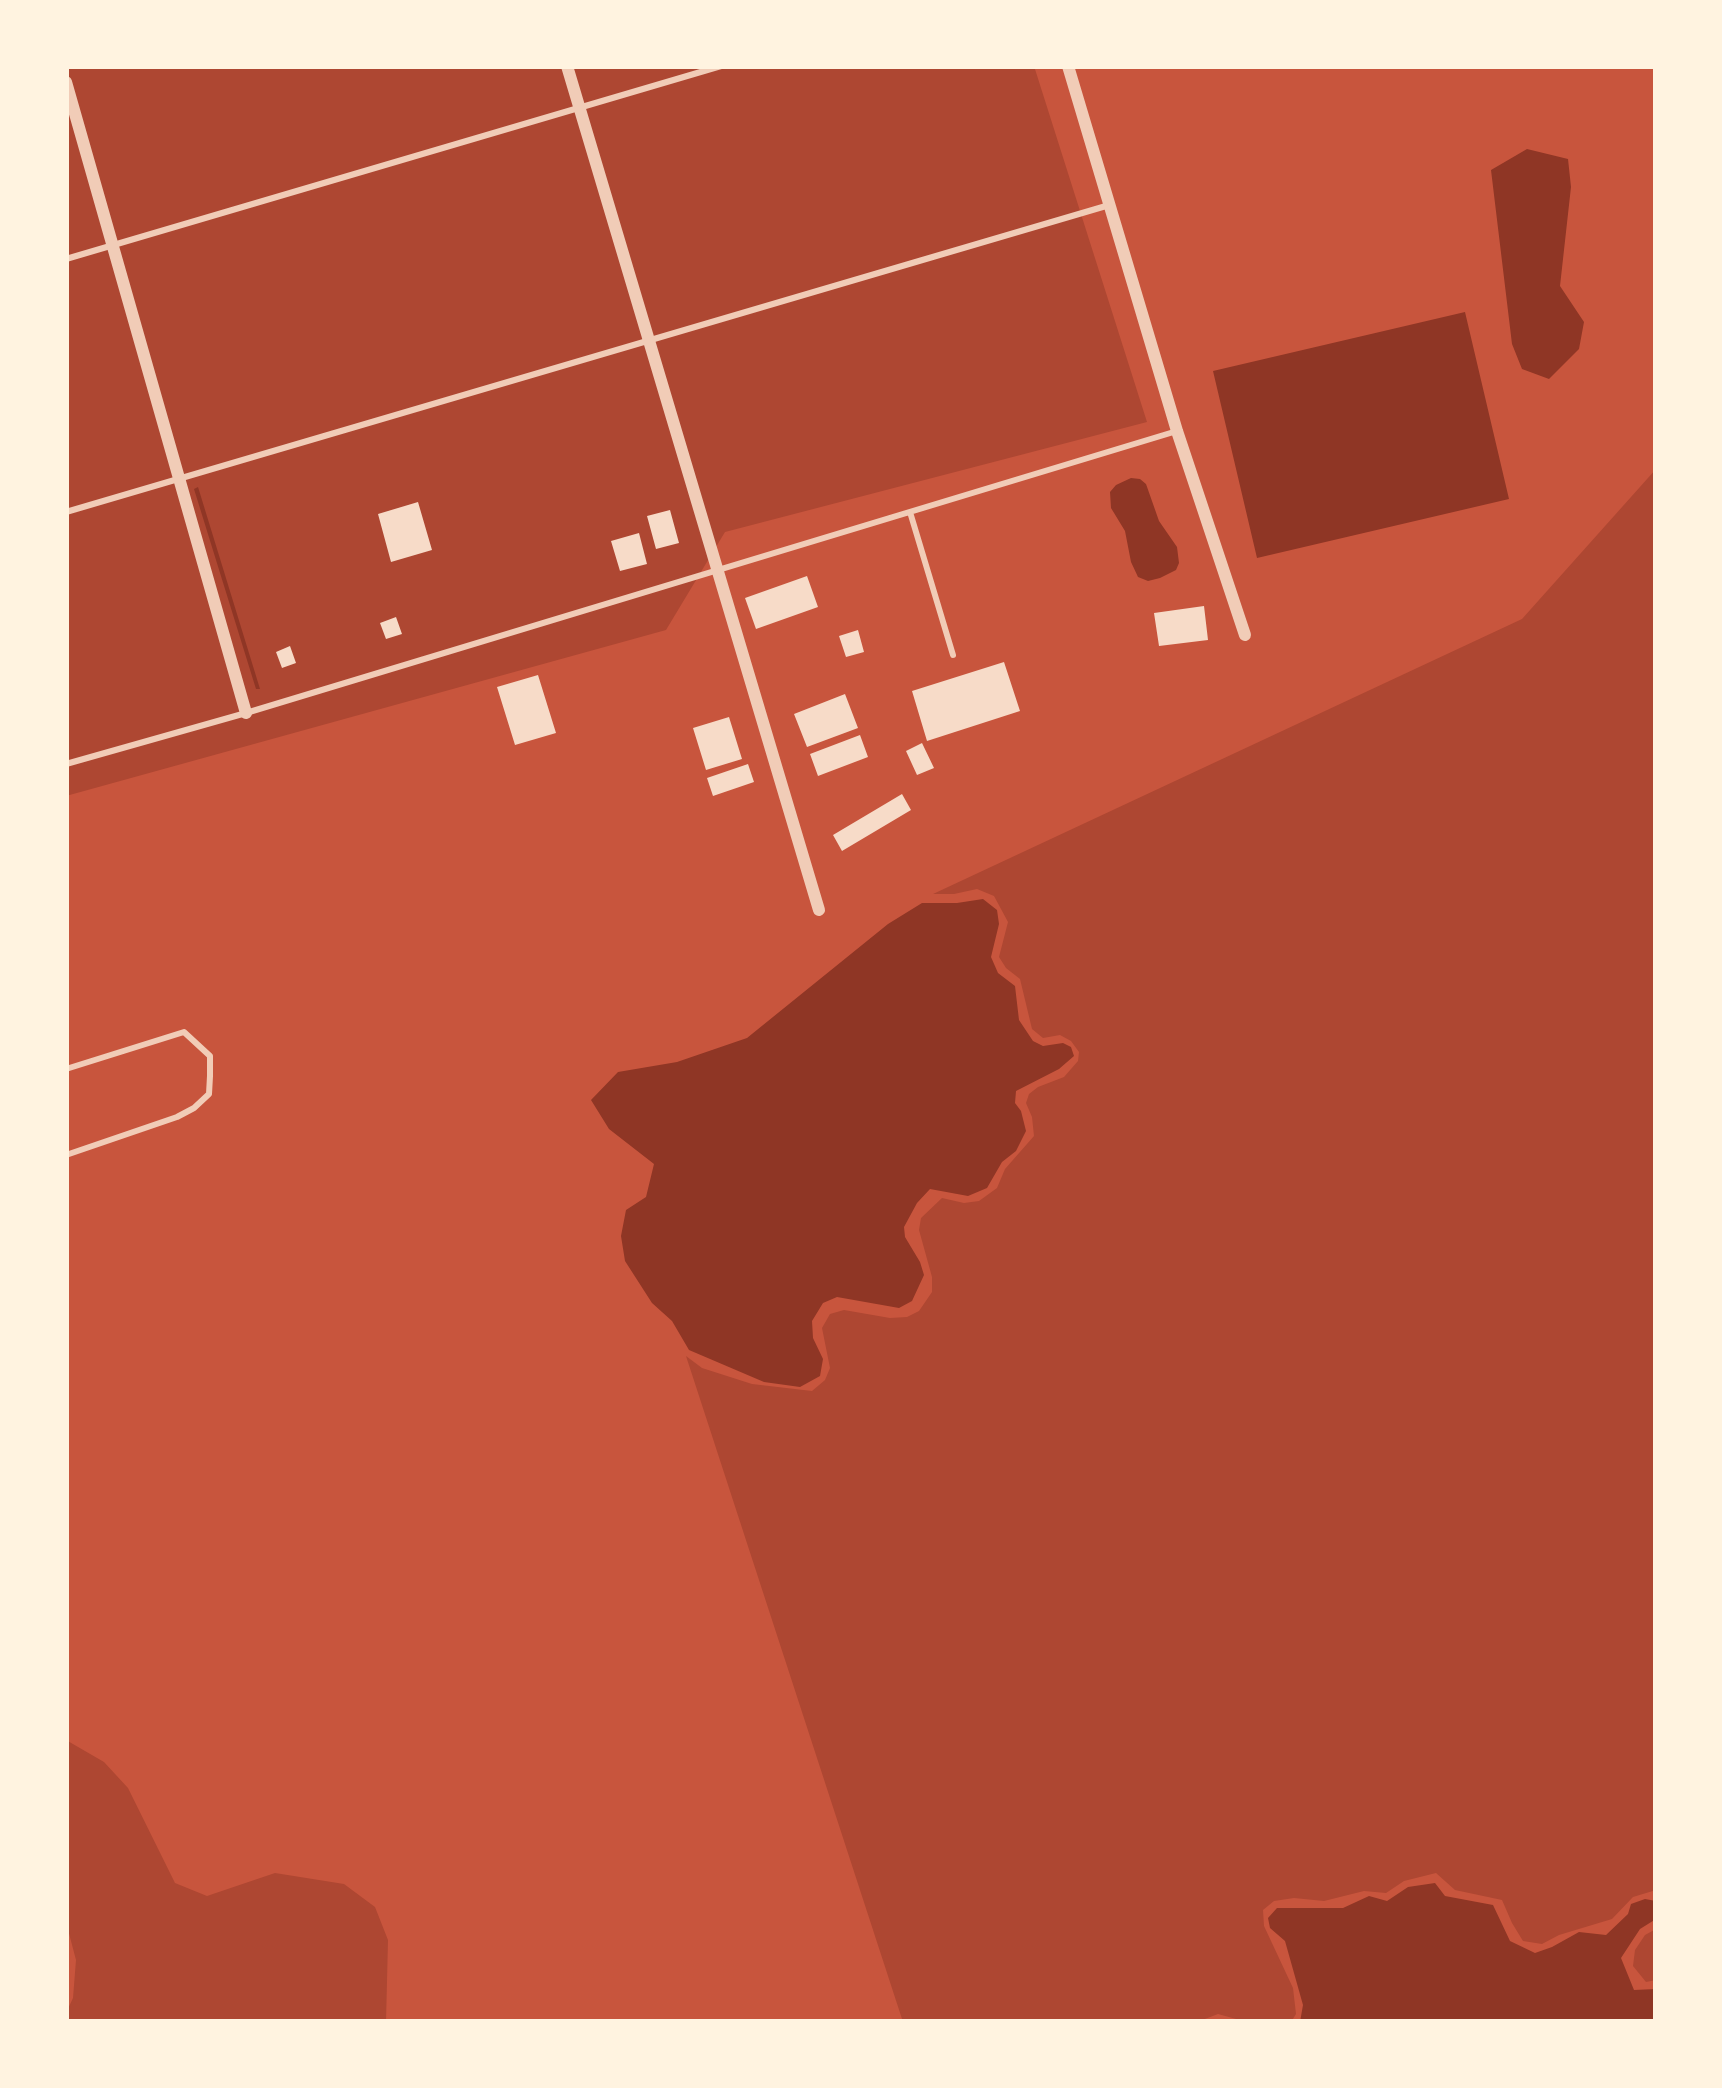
<!DOCTYPE html>
<html>
<head>
<meta charset="utf-8">
<style>
	body { margin:0 }
	#map { position:relative; width:1722px; height:2088px; overflow:hidden; background:#c8553d; font-family:"Roboto Condensed",sans-serif }
	canvas { display:block }
	.frame { position:absolute; inset:0; border:69px solid #fff3e0; pointer-events:none }
</style>
</head>
<body>
<div id="map">
<canvas width="1722" height="2088"></canvas>
<div class="frame"></div>
</div>
<script>
const ctx = document.querySelector('canvas').getContext('2d');
ctx.lineJoin = 'round';
function paint(path, color) {
  ctx.fillStyle = color;
  ctx.fill(path, 'evenodd');
}
function shape(rows) {
  const path = new Path2D();
  for (const r of rows) {
    path.moveTo(r[0], r[1]);
    for (let i = 2; i < r.length; i += 2) path.lineTo(r[i], r[i + 1]);
  }
  return path;
}
function stroke(path, color, width, dash) {
  ctx.strokeStyle = color;
  ctx.lineWidth = width;
  ctx.lineCap = dash ? 'butt' : 'round';
  ctx.setLineDash(dash || []);
  ctx.stroke(path);
}
paint(shape([
	[66,66,1034,66,1147,422,725,532,666,630,66,796],
	[1656,469,1656,1890,1633,1897,1612,1919,1559,1935,1542,1944,1523,1941,1512,1923,1502,1900,1455,1890,1436,1873,1404,1881,1386,1893,1364,1891,1324,1901,1294,1898,1274,1901,1263,1910,1264,1926,1293,1988,1296,2014,1291,2022,1247,2022,1218,2014,1197,2022,903,2022,686,1356,702,1368,752,1384,812,1391,825,1380,830,1368,822,1328,830,1314,844,1310,890,1318,907,1317,919,1311,932,1292,932,1277,919,1230,921,1218,942,1198,964,1203,979,1201,997,1188,1005,1169,1034,1136,1032,1117,1026,1103,1029,1094,1038,1087,1064,1077,1078,1061,1079,1052,1071,1041,1060,1035,1043,1038,1032,1029,1020,979,1006,968,999,957,1008,922,994,896,977,889,954,894,933,894,1522,619],
	[66,1740,104,1762,128,1788,175,1883,207,1896,275,1873,344,1884,375,1907,388,1940,386,2022,66,2022,66,2013,73,1998,76,1960,66,1922],
	[1656,1929,1656,1980,1646,1982,1633,1966,1635,1950,1645,1935]
]), '#ae4732');
paint(shape([
	[1527,149,1568,159,1571,187,1560,286,1584,322,1579,349,1549,379,1522,369,1512,344,1491,170],
	[1465,312,1509,499,1257,558,1213,371],
	[1131,478,1140,479,1146,484,1159,521,1177,547,1179,563,1176,570,1160,578,1148,581,1138,577,1131,562,1125,531,1111,508,1110,492,1116,485],
	[198,487,260,689,256,689,194,489],
	[983,899,997,910,999,924,991,957,998,973,1015,986,1019,1020,1033,1041,1043,1046,1063,1043,1071,1047,1074,1056,1059,1069,1016,1091,1015,1103,1021,1111,1026,1131,1016,1151,1002,1162,987,1188,968,1196,930,1189,917,1203,904,1227,905,1237,920,1262,924,1275,912,1301,899,1308,837,1297,823,1303,812,1321,813,1338,823,1359,820,1376,800,1387,764,1382,689,1350,672,1321,652,1303,625,1261,621,1236,626,1210,646,1197,654,1164,609,1129,591,1100,618,1072,677,1062,747,1038,888,924,922,903,957,903],
	[1435,1883,1445,1896,1493,1905,1510,1941,1535,1953,1552,1947,1579,1932,1606,1935,1628,1914,1631,1904,1645,1899,1656,1901,1656,1919,1640,1929,1621,1958,1634,1990,1656,1989,1656,2022,1300,2022,1303,2005,1285,1941,1270,1928,1268,1918,1277,1908,1343,1908,1369,1896,1387,1901,1408,1887]
]), '#8f3625');
paint(shape([
	[418,502,432,550,391,562,378,514],
	[670,510,679,543,656,549,647,516],
	[639,533,647,564,620,571,611,541],
	[807,576,818,607,756,629,745,598],
	[1204,606,1208,640,1159,646,1154,613],
	[396,617,402,634,386,639,380,623],
	[858,630,864,652,846,657,839,636],
	[290,646,296,663,282,668,276,652],
	[1004,662,1020,711,927,741,912,691],
	[538,675,556,733,515,745,497,687],
	[845,694,858,728,807,747,794,714],
	[729,717,742,759,706,770,693,728],
	[860,735,868,757,818,776,810,754],
	[922,743,934,768,917,775,906,751],
	[748,764,754,782,713,796,707,778],
	[902,794,911,810,842,851,833,835]
]), '#f7dbc8');
stroke(shape([
	[66,259,721,66],
	[66,512,1106,206],
	[910,512,953,655],
	[66,764,246,713,1177,431],
	[66,1069,184,1032,210,1056,210,1076,209,1094,194,1108,177,1117,66,1155]
]), '#f1ccb7', 6);
stroke(shape([
	[567,66,819,910],
	[1068,66,1177,431,1245,635],
	[66,82,246,713]
]), '#f1ccb7', 12);
</script>
</body>
</html>
